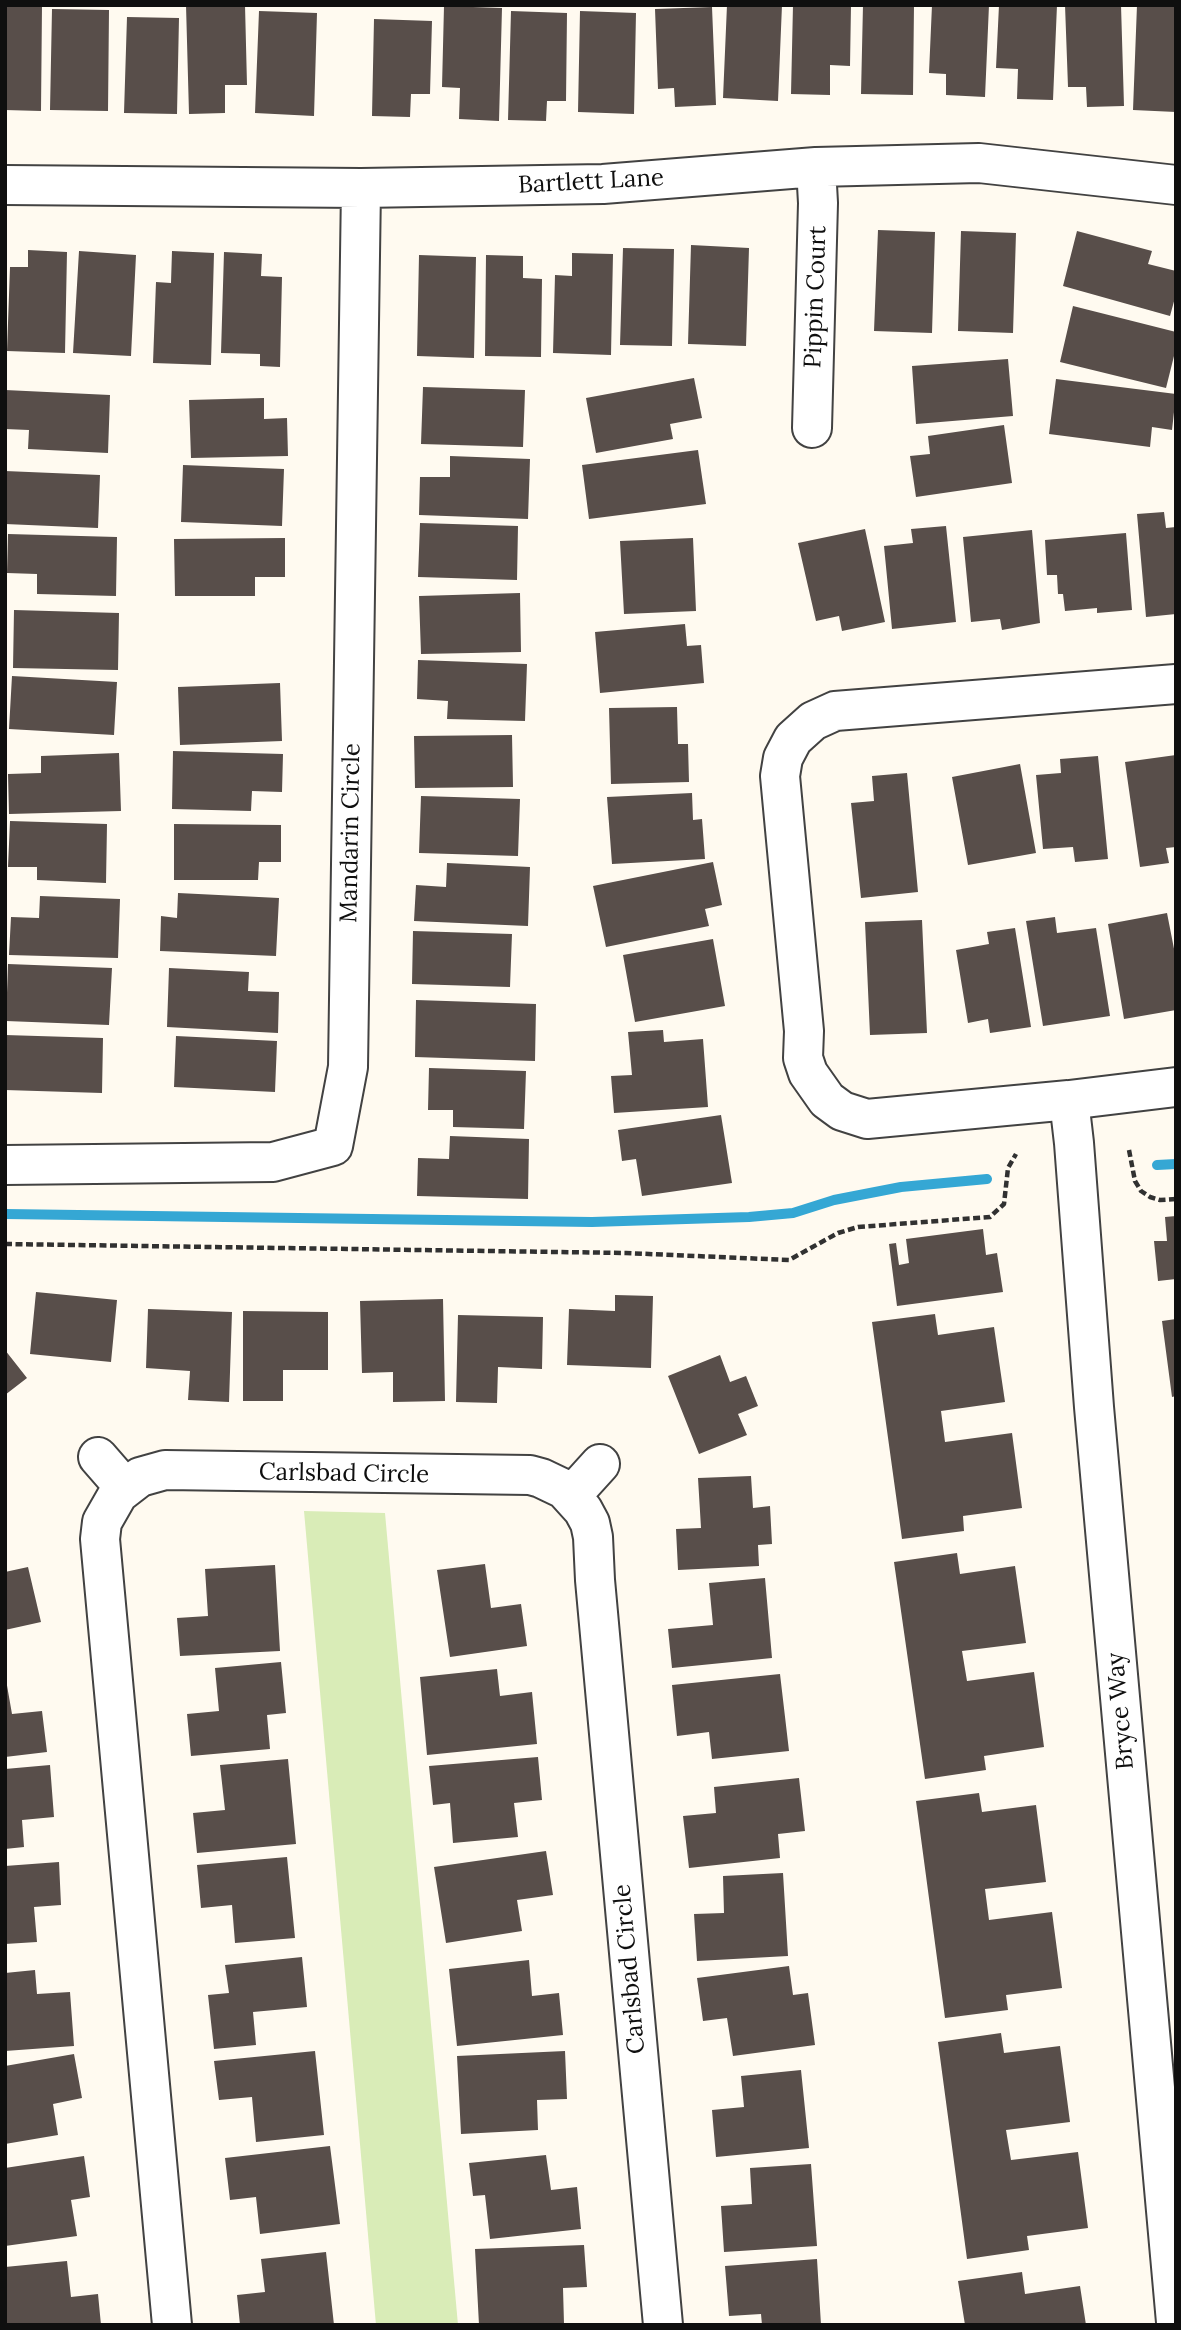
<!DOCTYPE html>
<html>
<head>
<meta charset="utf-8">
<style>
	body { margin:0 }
	#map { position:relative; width:1181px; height:2330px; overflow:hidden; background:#fffaf0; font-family:Lora,serif }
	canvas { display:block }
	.frame { position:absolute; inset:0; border:7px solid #0f0f0f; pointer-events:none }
</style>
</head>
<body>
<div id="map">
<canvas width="1181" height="2330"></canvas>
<div class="frame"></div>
</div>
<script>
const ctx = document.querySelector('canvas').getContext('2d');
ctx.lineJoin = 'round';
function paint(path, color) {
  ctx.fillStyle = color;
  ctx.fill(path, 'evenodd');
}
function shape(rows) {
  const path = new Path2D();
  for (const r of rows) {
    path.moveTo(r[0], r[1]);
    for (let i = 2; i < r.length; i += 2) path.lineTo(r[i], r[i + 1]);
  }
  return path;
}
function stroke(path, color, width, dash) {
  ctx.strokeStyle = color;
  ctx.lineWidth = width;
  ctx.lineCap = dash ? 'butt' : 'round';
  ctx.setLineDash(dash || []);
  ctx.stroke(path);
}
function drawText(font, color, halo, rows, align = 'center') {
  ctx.font = font + ' Lora,serif';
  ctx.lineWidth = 7;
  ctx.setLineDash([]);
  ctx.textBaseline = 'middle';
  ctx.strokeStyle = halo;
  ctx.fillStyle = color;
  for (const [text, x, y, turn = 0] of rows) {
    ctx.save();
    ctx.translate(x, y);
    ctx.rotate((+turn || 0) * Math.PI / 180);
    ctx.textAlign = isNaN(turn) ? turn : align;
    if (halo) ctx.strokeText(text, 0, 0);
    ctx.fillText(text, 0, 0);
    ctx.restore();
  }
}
paint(shape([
	[304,1511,385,1513,458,2325,376,2325]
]), '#d9ecb7');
stroke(shape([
	[1157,1165,1176,1164],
	[5,1214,592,1222,749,1217,793,1213,834,1200,901,1187,987,1179]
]), '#35a7d4', 10);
paint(shape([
	[5,5,42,5,41,111,5,110],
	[186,5,245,5,247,85,225,85,225,113,189,114],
	[727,5,782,5,778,101,723,98],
	[793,5,851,5,850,66,830,65,830,95,791,94],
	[863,5,914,5,913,95,861,94],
	[932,5,989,5,985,97,946,95,946,74,929,73],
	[999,5,1057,5,1053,100,1017,99,1018,69,996,68],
	[1065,5,1121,5,1124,106,1087,107,1086,87,1068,87],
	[1137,5,1176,5,1176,112,1133,110],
	[444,6,502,8,499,121,459,119,460,88,442,87],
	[712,7,716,105,675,107,674,88,658,89,655,9],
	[52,9,109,10,108,111,50,110],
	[259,11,317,13,314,116,255,113],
	[511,11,567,13,566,101,547,101,546,121,508,120],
	[580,11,636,13,634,114,578,112],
	[127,17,179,18,177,114,124,113],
	[374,19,432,21,430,94,411,94,410,117,372,116],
	[878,230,935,232,932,333,874,331],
	[961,231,1016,233,1013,333,958,331],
	[1077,231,1152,251,1148,264,1176,271,1176,294,1170,316,1063,286],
	[691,245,749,248,746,346,688,344],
	[623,248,674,249,672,346,620,345],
	[28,250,67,252,65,353,7,351,10,267,28,267],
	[79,251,136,255,131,356,73,353],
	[172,251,214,253,211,365,153,363,156,282,171,283],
	[224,252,262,254,261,276,282,277,280,367,260,366,260,354,221,353],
	[572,253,613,254,611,355,553,353,555,275,572,276],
	[419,255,476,257,474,358,417,356],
	[486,255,523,256,523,278,542,279,541,357,485,356],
	[1073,306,1176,332,1176,348,1166,388,1060,362],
	[1008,359,1013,416,916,424,912,366],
	[694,378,702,418,670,424,673,439,596,453,586,398],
	[1056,379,1176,394,1172,430,1152,427,1150,447,1049,434],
	[423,387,525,390,523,447,421,444],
	[5,390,110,395,108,453,28,449,29,430,5,429],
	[264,398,264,419,287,418,288,456,191,458,189,400],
	[1004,425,1012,483,916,497,910,456,930,454,928,436],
	[698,450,706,504,589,519,582,465],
	[450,456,530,459,528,519,419,515,420,477,450,477],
	[183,465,284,469,282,526,181,522],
	[5,471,100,475,98,528,5,524],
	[1164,512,1166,528,1176,527,1176,614,1146,617,1137,514],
	[420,523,518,526,517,580,418,577],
	[946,526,956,622,892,629,884,546,913,543,911,529],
	[865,529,885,622,842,631,839,616,816,621,798,543],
	[1032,530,1040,623,1002,630,1000,619,971,622,963,537],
	[1126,533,1132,610,1097,613,1097,608,1065,611,1063,594,1058,594,1057,575,1047,575,1045,540],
	[8,534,117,537,116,596,37,594,37,574,7,573],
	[285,538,285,577,255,577,255,596,175,596,174,539],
	[693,538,696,611,624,614,620,541],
	[520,593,521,652,421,654,419,596],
	[14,610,119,613,118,670,13,668],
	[685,624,687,646,701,645,704,683,600,693,595,632],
	[418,660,527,664,525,721,447,719,448,701,417,699],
	[12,676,117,682,114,735,9,729],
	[280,683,282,741,180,745,178,687],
	[677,707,678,744,688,744,689,782,611,784,609,708],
	[512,735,513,787,415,788,414,736],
	[173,751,283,754,282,792,252,791,251,811,172,809],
	[119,753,121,811,9,814,8,774,41,773,41,756],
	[1176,755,1176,847,1166,848,1169,863,1140,867,1125,762],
	[1098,756,1108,859,1075,862,1073,847,1043,849,1036,775,1061,773,1060,759],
	[1020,764,1036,853,968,865,952,777],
	[907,773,918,892,861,898,851,803,874,801,872,776],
	[692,793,693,820,702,819,705,859,612,864,607,797],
	[421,796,520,799,518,856,419,853],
	[10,821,107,824,106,883,37,880,37,867,8,867],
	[174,824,281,825,281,862,259,862,258,880,174,880],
	[713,862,722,905,705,909,709,926,606,947,593,886],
	[447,863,530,867,528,926,414,921,416,885,446,887],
	[178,893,279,898,276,956,160,951,161,916,177,918],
	[40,896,120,899,118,958,9,955,11,917,39,918],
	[1167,913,1176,959,1176,1010,1124,1019,1108,924],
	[1055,917,1057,933,1096,928,1110,1016,1043,1026,1026,921],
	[922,920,927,1033,870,1035,865,922],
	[1015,928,1031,1027,990,1033,988,1019,968,1023,956,950,989,944,987,932],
	[413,931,512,934,510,987,412,984],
	[713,939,725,1006,635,1022,623,955],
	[8,964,112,968,109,1025,6,1021],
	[169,968,249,972,248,991,279,992,278,1033,167,1027],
	[416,1000,536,1004,535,1061,415,1057],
	[663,1030,664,1042,703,1039,708,1107,614,1113,611,1076,632,1075,628,1032],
	[5,1035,103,1038,102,1093,5,1090],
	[176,1036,277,1041,275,1092,174,1087],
	[429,1068,526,1071,524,1129,453,1127,453,1110,428,1110],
	[721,1115,732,1183,642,1196,636,1159,622,1161,618,1130],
	[450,1136,529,1139,528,1199,417,1196,418,1158,449,1159],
	[1176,1216,1176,1279,1158,1281,1154,1241,1167,1241,1165,1217],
	[983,1229,986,1255,997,1253,1003,1292,897,1306,889,1244,896,1243,899,1265,909,1263,906,1239],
	[36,1292,117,1300,111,1362,30,1354],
	[615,1295,653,1296,651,1368,567,1365,569,1309,615,1311],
	[443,1299,445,1401,393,1402,393,1372,362,1373,360,1301],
	[148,1309,232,1312,229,1402,188,1400,190,1371,146,1368],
	[243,1311,328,1312,328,1370,283,1370,283,1401,243,1401],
	[935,1314,938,1335,994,1327,1005,1402,941,1411,945,1442,1012,1433,1022,1508,963,1516,964,1531,902,1539,872,1322],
	[458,1315,543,1317,542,1369,498,1367,497,1403,456,1402],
	[1176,1319,1176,1396,1172,1397,1162,1321],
	[5,1350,27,1378,5,1395],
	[720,1355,730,1382,746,1376,758,1406,738,1414,747,1435,699,1454,668,1376],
	[751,1476,753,1508,770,1506,772,1544,758,1545,759,1566,678,1570,676,1529,701,1528,698,1478],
	[957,1553,960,1574,1015,1566,1026,1643,962,1651,967,1681,1034,1672,1044,1747,984,1756,986,1770,925,1779,894,1562],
	[485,1564,491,1608,521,1604,527,1646,450,1657,437,1570],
	[275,1565,280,1651,180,1656,177,1618,208,1616,205,1569],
	[28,1567,41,1622,5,1630,5,1572],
	[765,1578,772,1658,672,1668,668,1629,713,1625,709,1583],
	[281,1662,286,1713,267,1715,270,1749,191,1756,187,1714,219,1711,215,1668],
	[497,1669,500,1696,532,1692,537,1744,427,1755,420,1677],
	[5,1674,12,1714,42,1711,47,1752,5,1757],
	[780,1674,789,1751,712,1759,709,1732,677,1736,672,1685],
	[538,1757,542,1800,514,1803,518,1837,453,1843,450,1803,433,1805,429,1766],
	[288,1759,296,1844,197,1853,193,1813,225,1810,220,1765],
	[50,1765,54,1817,22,1820,24,1847,5,1849,5,1769],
	[799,1778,805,1831,778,1834,780,1858,689,1868,683,1816,716,1813,714,1787],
	[979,1793,982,1812,1036,1805,1046,1882,985,1889,989,1920,1052,1912,1062,1988,1006,1995,1008,2010,945,2018,916,1801],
	[546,1851,553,1895,517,1900,522,1931,446,1943,434,1867],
	[287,1857,295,1938,235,1943,232,1905,201,1908,197,1865],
	[59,1862,61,1905,34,1907,37,1942,5,1944,5,1866],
	[783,1873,788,1956,697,1961,694,1914,724,1913,723,1876],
	[302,1957,307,2007,253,2012,256,2045,214,2049,208,1995,229,1993,225,1965],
	[529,1960,532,1996,559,1993,563,2035,457,2046,449,1969],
	[789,1966,793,1995,808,1993,815,2045,733,2056,727,2018,703,2021,697,1978],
	[35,1970,37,1994,70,1992,74,2046,5,2051,5,1973],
	[1001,2033,1004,2053,1060,2046,1070,2122,1006,2130,1011,2160,1078,2152,1088,2228,1027,2236,1029,2250,967,2259,938,2042],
	[315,2051,324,2135,256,2142,252,2097,219,2100,214,2061],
	[565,2051,567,2099,537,2100,538,2130,461,2134,457,2056],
	[74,2054,82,2098,53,2104,58,2135,5,2144,5,2066],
	[801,2070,809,2148,716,2157,712,2110,744,2107,741,2076],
	[330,2146,340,2224,260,2234,256,2197,230,2200,225,2158],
	[546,2155,551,2190,577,2187,581,2229,490,2239,485,2195,473,2196,469,2163],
	[84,2156,90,2197,71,2200,77,2236,5,2246,5,2168],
	[811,2164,817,2246,724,2252,721,2206,752,2204,750,2168],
	[584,2245,587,2287,563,2288,564,2324,479,2325,475,2249],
	[326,2252,334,2325,240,2325,237,2295,265,2292,261,2259],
	[817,2259,821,2325,762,2325,761,2314,729,2316,725,2266],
	[67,2261,71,2297,98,2294,101,2325,5,2325,5,2267],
	[1022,2272,1025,2294,1080,2286,1086,2325,965,2325,958,2281]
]), '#584e4a');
const minor = shape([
	[5,185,361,188,603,184,816,167,979,163,1176,185],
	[812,428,818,203,816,167],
	[1176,684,835,711,813,721,793,739,783,758,780,776,804,1031,803,1058,808,1073,827,1100,842,1111,867,1119,1069,1100,1176,1087],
	[1069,1100,1074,1143,1094,1407,1176,2322],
	[5,1165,273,1162,333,1146,348,1067,361,188],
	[98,1457,125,1488],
	[571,1496,600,1464],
	[172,2325,100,1539,102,1522,118,1494,140,1477,165,1470,530,1475,541,1478,564,1489,583,1510,590,1523,593,1537,595,1580,663,2325]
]);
stroke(minor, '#424242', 42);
stroke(shape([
	[1129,1150,1135,1181,1141,1191,1150,1197,1160,1200,1176,1199],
	[5,1244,626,1253,789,1260,838,1233,858,1227,990,1217,1004,1204,1008,1168,1016,1154]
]), '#313131', 4.5, [7, 3.5]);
stroke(minor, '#fff', 38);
drawText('24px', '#0f0f0f', '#fff', [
	["Bartlett Lane",591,182,-3],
	["Pippin Court",816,297,-88],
	["Mandarin Circle",351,833,-89],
	["Carlsbad Circle",344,1474,1],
	["Bryce Way",1121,1711,-95],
	["Carlsbad Circle",630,1969,-95]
]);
</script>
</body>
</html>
